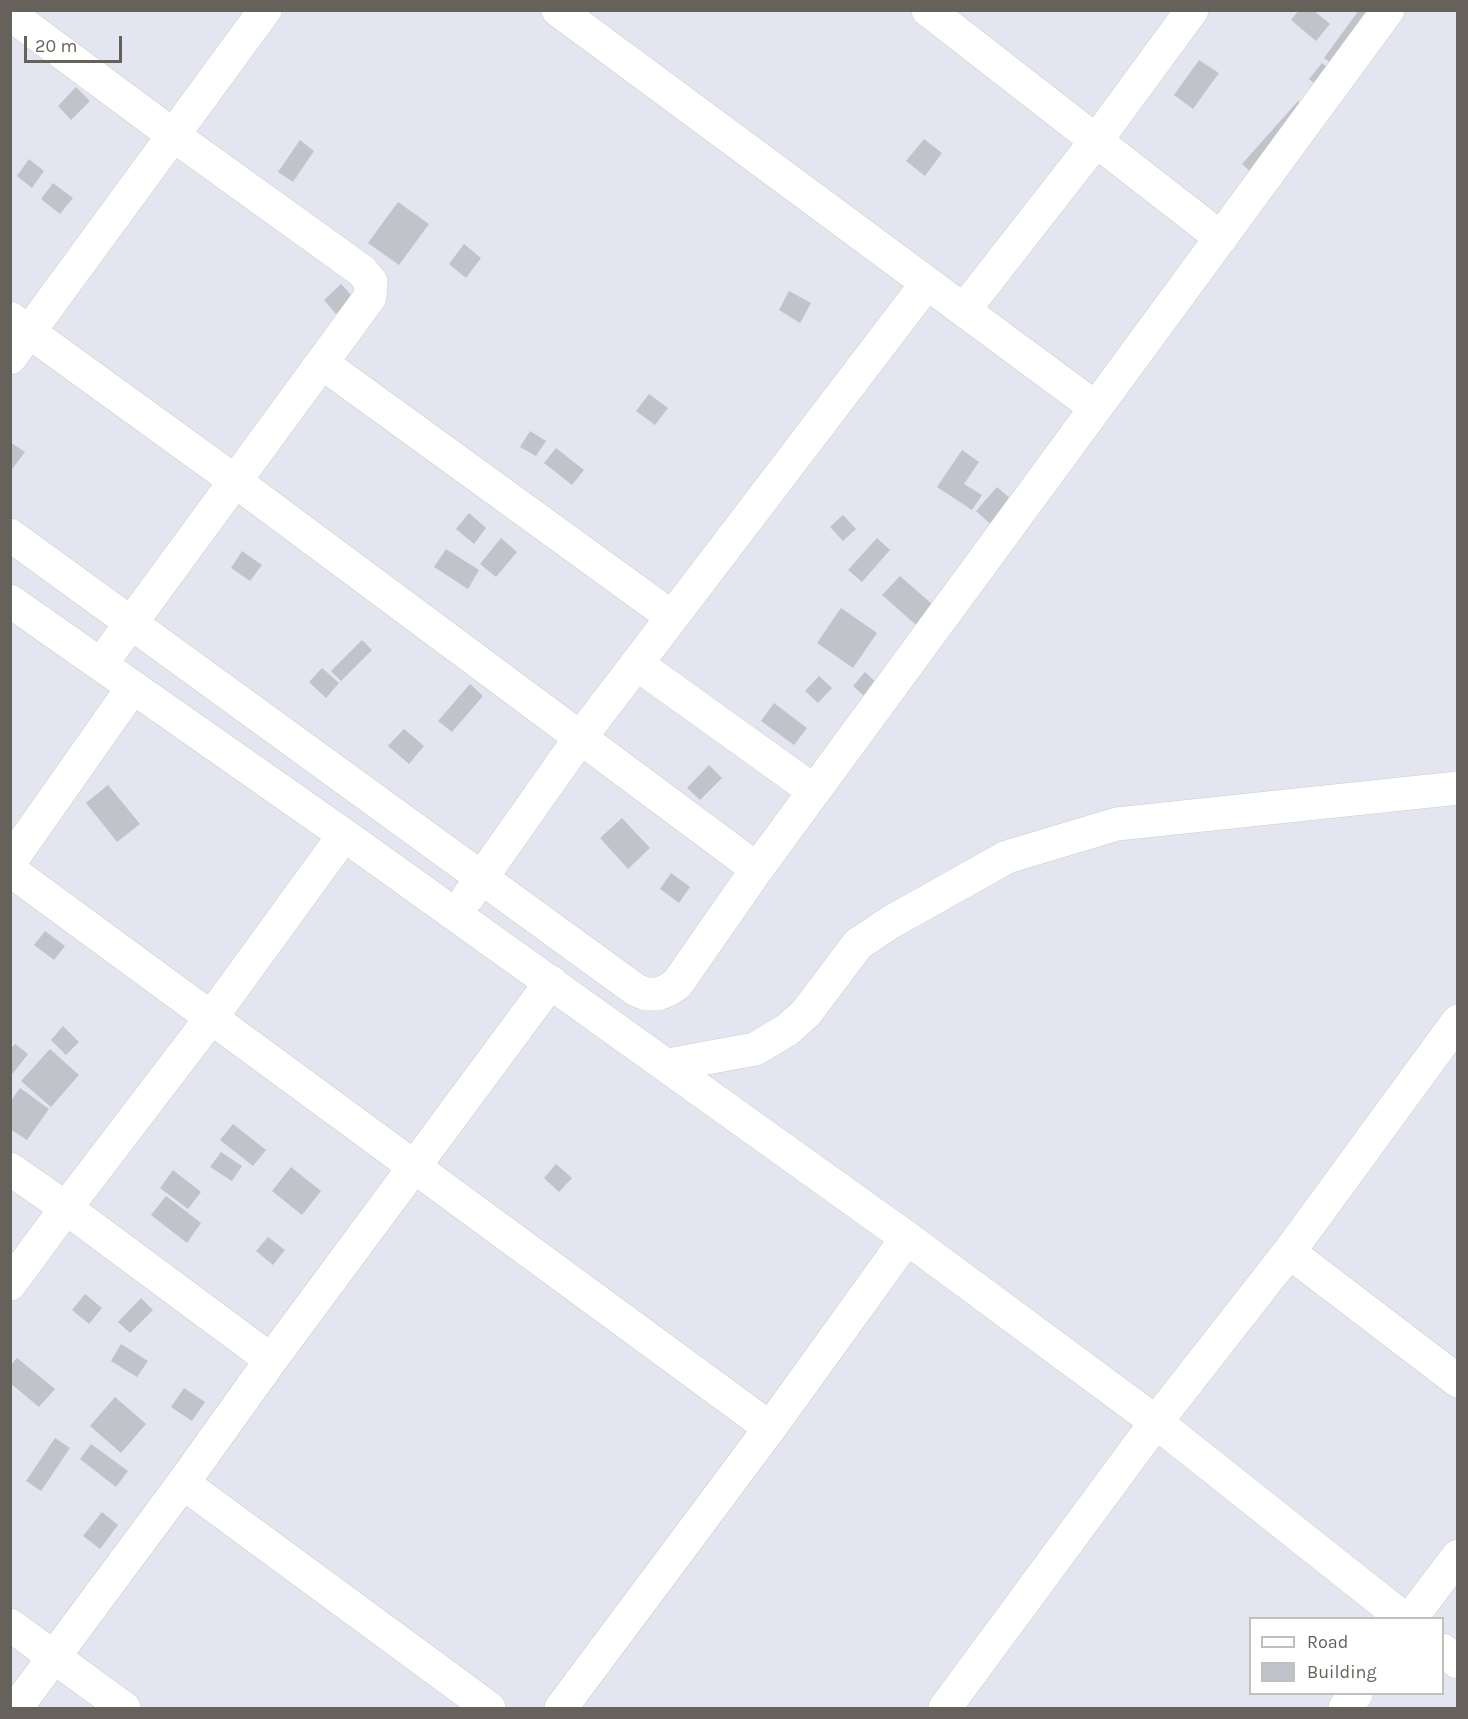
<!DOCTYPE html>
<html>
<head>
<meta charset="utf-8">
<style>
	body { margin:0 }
	#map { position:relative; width:1468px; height:1719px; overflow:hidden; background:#e3e6f0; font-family:Karla,sans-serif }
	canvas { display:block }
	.frame { position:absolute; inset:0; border:12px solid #66615b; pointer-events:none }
	.legend { position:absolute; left:1249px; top:1617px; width:195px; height:78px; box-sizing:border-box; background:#fff; border:2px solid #c2c0bd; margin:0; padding:8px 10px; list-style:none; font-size:18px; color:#66615b }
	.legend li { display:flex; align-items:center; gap:12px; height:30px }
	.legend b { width:30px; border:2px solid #c2c0bd }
	.scale { position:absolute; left:24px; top:36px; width:98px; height:27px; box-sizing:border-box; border:3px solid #66615b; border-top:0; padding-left:8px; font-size:18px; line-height:21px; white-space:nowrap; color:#66615b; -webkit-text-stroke:4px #fff; paint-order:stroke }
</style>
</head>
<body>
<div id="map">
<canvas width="1468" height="1719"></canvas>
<div class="frame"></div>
<ul class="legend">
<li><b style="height:8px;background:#fff"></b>Road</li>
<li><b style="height:16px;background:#c0c3ca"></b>Building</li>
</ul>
<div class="scale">20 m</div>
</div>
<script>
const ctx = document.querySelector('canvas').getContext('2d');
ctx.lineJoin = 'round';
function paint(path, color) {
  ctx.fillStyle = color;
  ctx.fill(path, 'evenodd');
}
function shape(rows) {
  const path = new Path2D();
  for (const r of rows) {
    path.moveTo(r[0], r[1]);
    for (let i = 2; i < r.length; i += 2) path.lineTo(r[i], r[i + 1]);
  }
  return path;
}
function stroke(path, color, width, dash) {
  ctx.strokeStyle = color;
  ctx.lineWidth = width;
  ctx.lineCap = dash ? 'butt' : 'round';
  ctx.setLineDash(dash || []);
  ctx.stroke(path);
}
paint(shape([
	[1299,10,1313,10,1330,24,1316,41,1291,20],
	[1359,10,1365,10,1380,22,1343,72,1324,58],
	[1199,60,1219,73,1193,109,1174,95],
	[1322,63,1335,73,1321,89,1309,79],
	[76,87,90,101,71,120,58,106],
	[1298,101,1316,116,1259,179,1242,164],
	[924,139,942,153,925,176,906,161],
	[300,140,314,151,293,182,278,172],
	[29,159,44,171,32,188,17,176],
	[53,183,73,198,60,214,41,199],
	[398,202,429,224,399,265,368,243],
	[464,244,481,258,466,278,449,264],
	[341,284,354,298,336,314,324,300],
	[789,291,811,303,800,323,779,310],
	[649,394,668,408,655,425,636,411],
	[530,431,546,441,536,456,520,447],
	[10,442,25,452,10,472],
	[556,448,584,470,572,485,544,463],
	[962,450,979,462,964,484,982,495,972,510,937,487],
	[997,487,1019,506,997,530,976,511],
	[469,513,486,528,474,544,456,529],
	[843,515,856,529,843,541,830,527],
	[501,538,517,552,496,577,480,564],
	[877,538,890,550,862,582,848,570],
	[446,549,479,570,468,589,434,567],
	[242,551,262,565,250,581,231,568],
	[900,576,941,612,924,632,882,595],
	[841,608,877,633,853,668,817,643],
	[362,640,372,650,341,681,331,671],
	[322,668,339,683,326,698,309,682],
	[865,672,886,692,874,705,853,686],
	[819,676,832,688,818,703,805,691],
	[470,684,483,696,452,732,438,721],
	[774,703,807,728,794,745,761,721],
	[404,729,424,746,409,764,388,746],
	[709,765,722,778,700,800,687,788],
	[108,785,140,824,117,842,86,803],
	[622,818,650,848,628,869,600,838],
	[671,873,690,887,679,903,660,889],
	[45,931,65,946,54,960,34,945],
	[63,1026,79,1042,66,1055,51,1040],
	[15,1044,28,1054,10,1077,10,1049],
	[50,1049,79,1075,51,1107,21,1081],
	[20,1088,49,1109,27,1140,10,1129,10,1102],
	[233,1124,266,1150,253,1166,220,1140],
	[221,1152,242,1166,232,1181,210,1167],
	[556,1164,572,1178,559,1192,544,1178],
	[291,1167,321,1191,302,1215,272,1191],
	[173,1170,201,1192,188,1209,160,1188],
	[166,1196,201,1223,187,1243,151,1215],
	[268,1237,285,1250,273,1265,256,1251],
	[85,1294,102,1308,89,1324,72,1310],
	[141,1298,153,1310,130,1333,118,1322],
	[121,1344,148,1361,137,1377,111,1361],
	[17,1358,55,1389,39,1407,10,1383,10,1366],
	[184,1388,205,1402,192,1421,171,1407],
	[115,1397,146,1424,121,1453,90,1426],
	[55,1438,70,1448,41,1491,26,1481],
	[91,1444,128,1471,116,1487,80,1459],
	[102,1512,118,1525,100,1549,83,1536]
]), '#c0c3ca');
const minor = shape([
	[558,10,1096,408],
	[928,10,1221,238],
	[10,14,173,135,362,271,371,282,370,297,101,664],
	[964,310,1096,141,1192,10],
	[10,318,235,481,757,869],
	[10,358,265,10],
	[322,363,672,617],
	[10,535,636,990,646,994,658,994,668,990,677,984,757,869,1388,10],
	[10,601,344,835,907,1238,1156,1422,1403,1618],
	[637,664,814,791],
	[10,862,133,687],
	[10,870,770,1428],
	[468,897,580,738,927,283],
	[668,1065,755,1049,787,1030,806,1013,858,944,891,922,1007,857,1117,824,1458,788],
	[10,1169,66,1208,271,1360],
	[1289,1252,1458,1381],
	[10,1284,66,1208,211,1018,344,835],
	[183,1483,489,1708],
	[1411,1618,1458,1556],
	[10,1625,124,1708],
	[1442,1650,1458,1662],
	[16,1708,183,1483,271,1360,551,982],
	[561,1708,770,1428,907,1238],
	[1345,1708,1356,1694]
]);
const tertiary = shape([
	[945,1708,1156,1422,1289,1252,1458,1021]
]);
stroke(minor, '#d0ccc7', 34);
stroke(tertiary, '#d0ccc7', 34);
stroke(minor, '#fff', 33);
stroke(tertiary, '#fff', 33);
</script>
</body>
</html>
